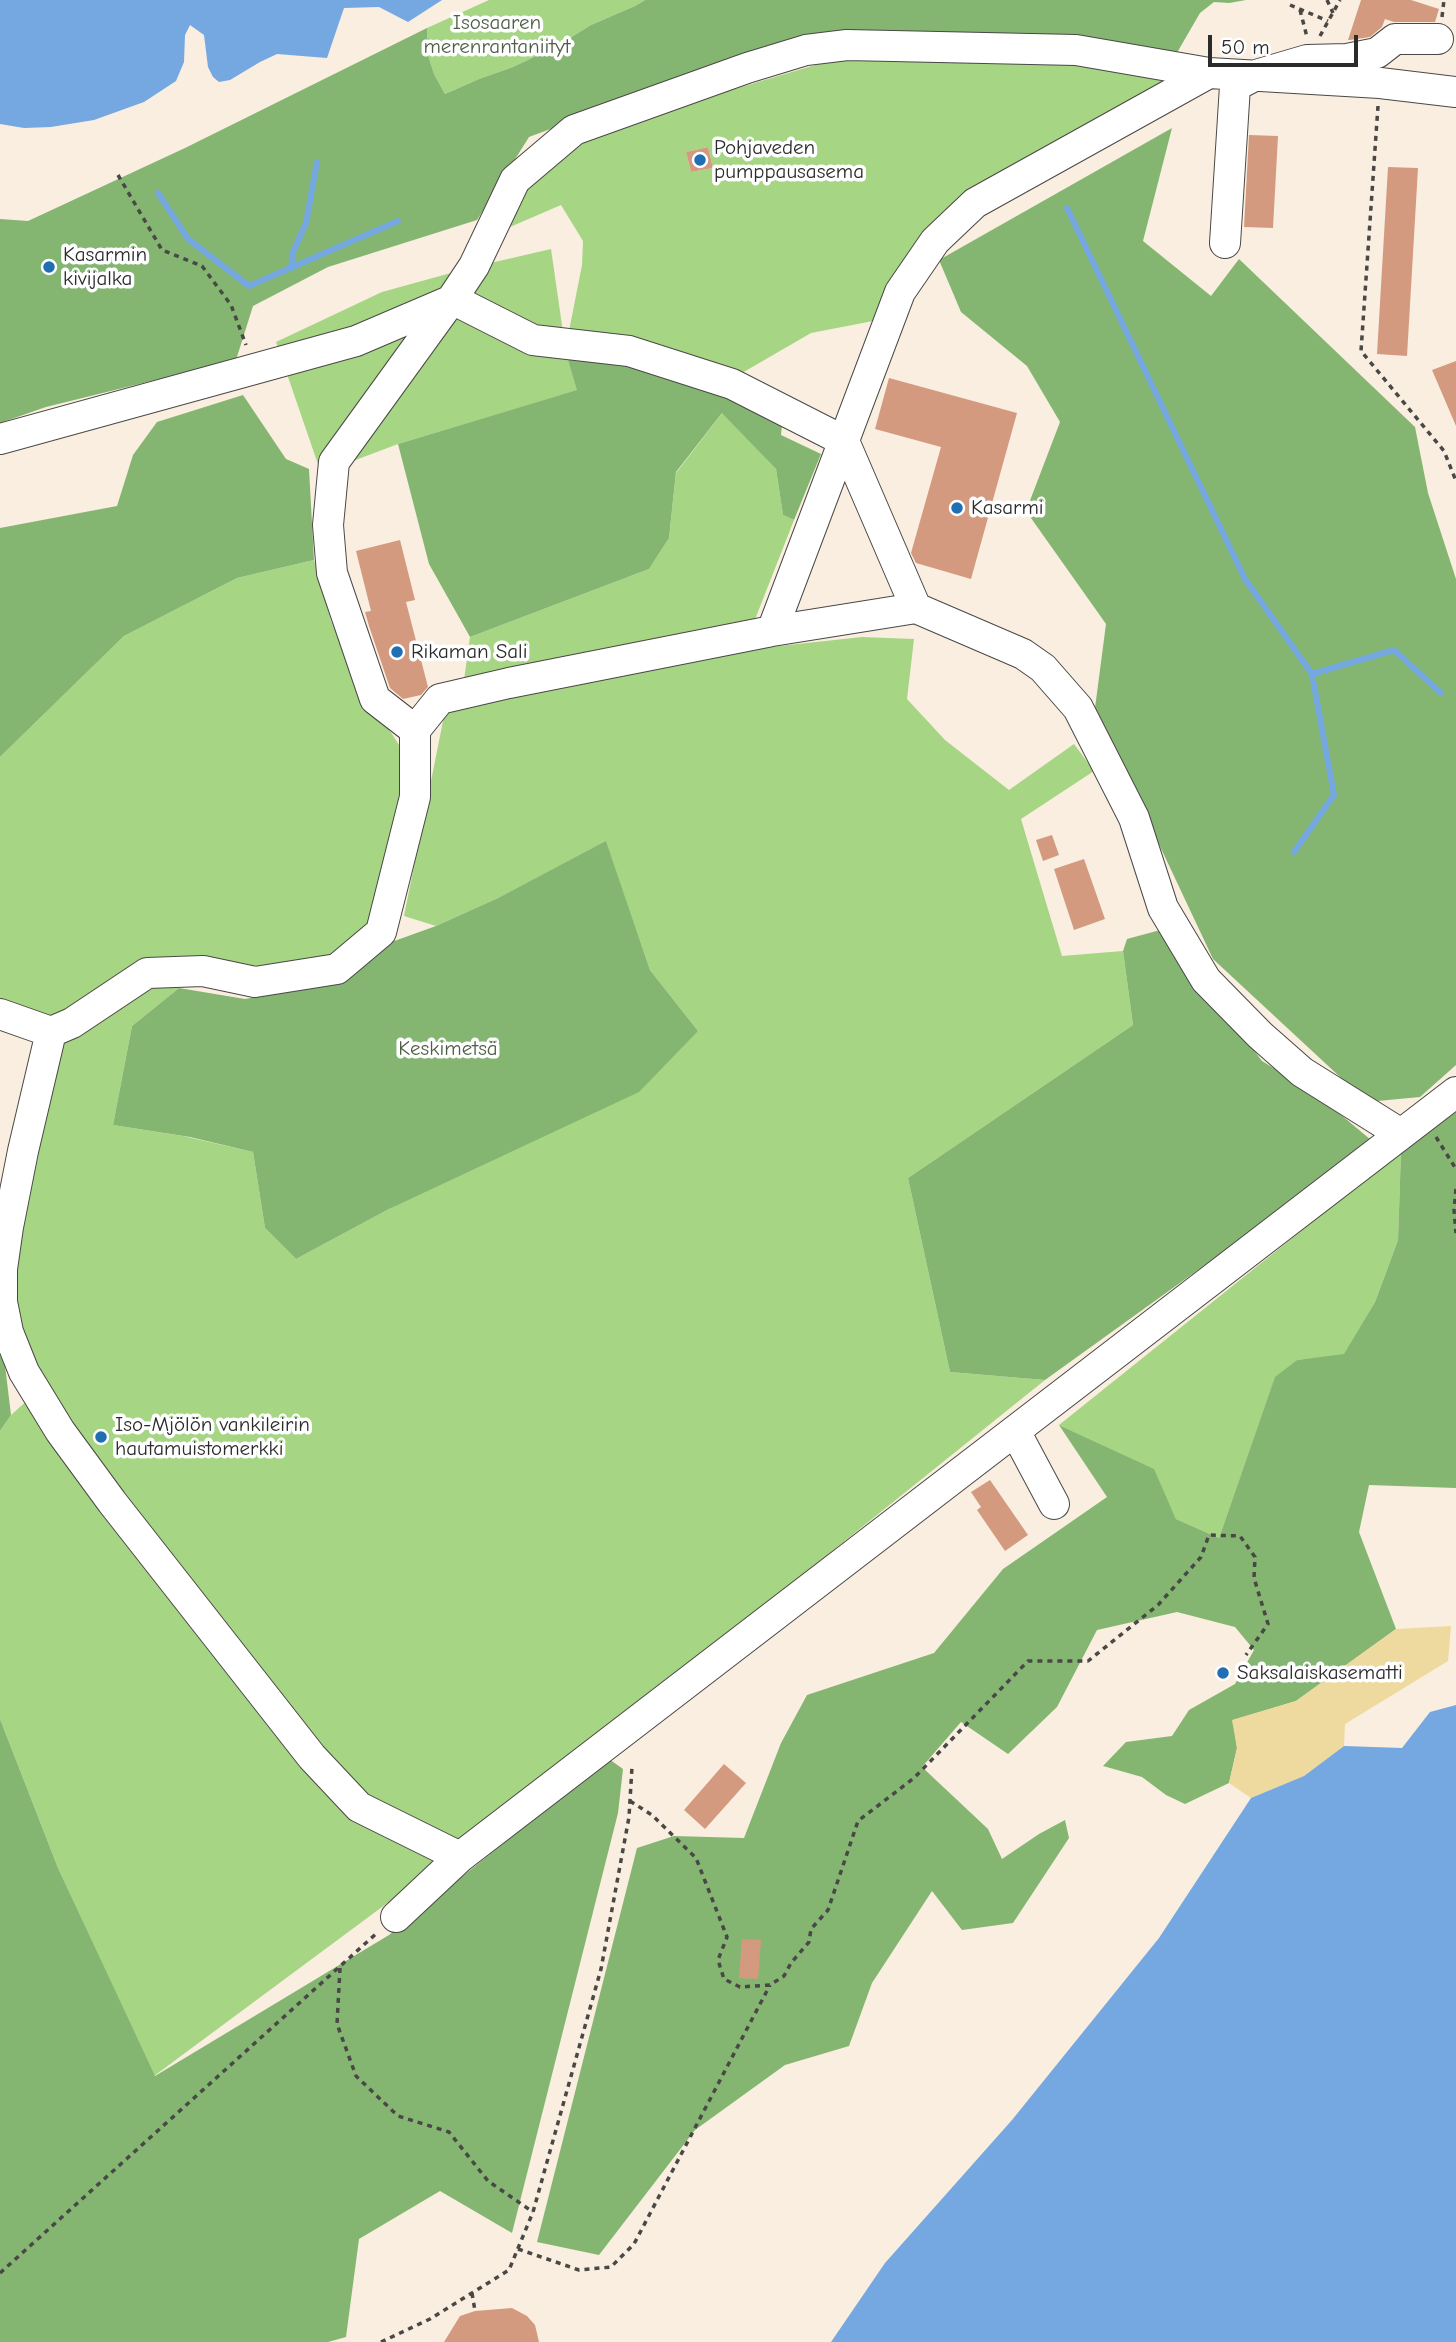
<!DOCTYPE html>
<html>
<head>
<meta charset="utf-8">
<style>
	body { margin:0 }
	#map { position:relative; width:1456px; height:2342px; overflow:hidden; background:#f9eedf; font-family:"Comic Neue",sans-serif }
	canvas { display:block }
	.scale { position:absolute; left:1208px; top:35px; width:150px; height:32px; box-sizing:border-box; border:4px solid #2b2b2b; border-top:0; padding-left:9px; font-size:21px; line-height:24px; white-space:nowrap; color:#2b2b2b; -webkit-text-stroke:5px #fff; paint-order:stroke }
</style>
</head>
<body>
<div id="map">
<canvas width="1456" height="2342"></canvas>
<div class="scale">50 m</div>
</div>
<script>
const ctx = document.querySelector('canvas').getContext('2d');
ctx.lineJoin = 'round';
function paint(path, color) {
  ctx.fillStyle = color;
  ctx.fill(path, 'evenodd');
}
function shape(rows) {
  const path = new Path2D();
  for (const r of rows) {
    path.moveTo(r[0], r[1]);
    for (let i = 2; i < r.length; i += 2) path.lineTo(r[i], r[i + 1]);
  }
  return path;
}
function stroke(path, color, width, dash) {
  ctx.strokeStyle = color;
  ctx.lineWidth = width;
  ctx.lineCap = dash ? 'butt' : 'round';
  ctx.setLineDash(dash || []);
  ctx.stroke(path);
}
function drawText(font, color, halo, rows, align = 'center') {
  ctx.font = font + ' "Comic Neue",sans-serif';
  ctx.lineWidth = 7;
  ctx.setLineDash([]);
  ctx.textBaseline = 'middle';
  ctx.strokeStyle = halo;
  ctx.fillStyle = color;
  for (const [text, x, y, turn = 0] of rows) {
    ctx.save();
    ctx.translate(x, y);
    ctx.rotate((+turn || 0) * Math.PI / 180);
    ctx.textAlign = isNaN(turn) ? turn : align;
    if (halo) ctx.strokeText(text, 0, 0);
    ctx.fillText(text, 0, 0);
    ctx.restore();
  }
}
paint(shape([
	[489,0,645,0,635,6,591,25,557,46,513,67,479,79,445,94,434,74,428,55,427,28],
	[849,55,1075,61,1171,77,966,191,923,231,887,285,873,321,811,333,735,377,568,336,582,265,583,241,561,205,503,230,532,172,582,141,704,98],
	[708,147,713,168,691,172,686,152],
	[551,249,566,353,578,390,398,444,321,473,276,342,382,292,469,268],
	[723,412,776,469,783,515,794,520,752,627,464,680,470,637,649,569,669,538,676,473],
	[314,560,331,621,359,682,399,745,407,794,378,918,330,963,232,967,152,959,69,1017,8,1011,0,1008,0,757,124,636,237,578],
	[862,637,914,639,907,699,945,740,1009,790,1074,744,1094,771,1021,819,1062,956,1123,951,1133,1025,908,1178,950,1372,1045,1380,465,1846,358,1802,31,1373,6,1274,53,1054,65,1041,159,980,179,988,132,1026,113,1125,183,1136,253,1152,265,1228,296,1259,389,1209,698,1031,650,970,606,842,498,898,436,926,404,916,445,711,512,693,743,650],
	[1401,1151,1398,1240,1375,1302,1344,1355,1297,1360,1275,1378,1219,1538,1176,1519,1153,1469,1059,1425],
	[30,1398,353,1807,440,1864,154,2076,58,1868,0,1719,0,1431,11,1415]
]), '#a6d584');
paint(shape([
	[645,0,1246,0,1229,3,1214,2,1200,13,1178,51,1171,55,875,34,569,122,529,137,477,220,328,267,253,306,236,360,46,407,0,423,0,219,28,221,185,148,427,28,428,55,434,74,445,94,479,79,513,67,557,46,591,25,635,6],
	[1172,128,1143,241,1211,296,1239,259,1415,427,1428,493,1456,579,1456,1065,1420,1097,1367,1102,1213,959,1095,708,1106,624,1026,511,1060,422,1027,366,961,312,939,260],
	[566,353,620,359,783,415,781,435,821,454,794,520,783,515,776,469,722,413,676,472,669,538,649,569,470,637,429,564,398,444,577,390],
	[243,395,286,459,309,469,314,560,237,578,124,636,0,757,0,528,117,506,133,455,157,422],
	[606,841,650,970,698,1031,639,1092,389,1209,296,1259,265,1228,253,1152,190,1137,113,1125,132,1026,179,988,245,999,334,983,386,944,436,926,498,898],
	[1164,929,1262,1061,1316,1094,1371,1140,1316,1185,1045,1380,950,1372,908,1178,1133,1025,1123,951,1127,939],
	[1456,1112,1456,1488,1369,1485,1359,1532,1396,1629,1296,1701,1233,1720,1237,1748,1229,1783,1185,1804,1166,1795,1142,1777,1103,1766,1126,1742,1172,1736,1189,1710,1235,1684,1254,1650,1235,1627,1177,1612,1097,1630,1057,1707,1008,1754,961,1722,922,1767,988,1829,1002,1859,1039,1834,1065,1820,1069,1838,1013,1923,962,1930,932,1891,872,1983,849,2046,785,2065,695,2130,599,2255,537,2242,637,1848,674,1836,744,1838,781,1743,807,1695,934,1653,1003,1569,1107,1497,1059,1425,1154,1469,1176,1519,1219,1538,1275,1377,1297,1360,1344,1354,1375,1302,1398,1240,1401,1151],
	[0,1324,11,1415,0,1431],
	[0,1719,58,1868,155,2076,389,1935,609,1759,623,1769,618,1813,512,2233,440,2191,359,2239,346,2337,328,2342,0,2342]
]), '#84b672');
paint(shape([
	[1451,1626,1448,1661,1345,1724,1344,1746,1304,1776,1251,1798,1229,1783,1237,1748,1232,1720,1296,1701,1396,1629]
]), '#eeda9e');
paint(shape([
	[0,0,442,0,408,22,379,7,344,8,327,58,277,54,260,62,230,80,219,82,213,77,208,67,204,35,190,25,185,35,184,62,176,81,144,102,94,120,51,127,24,128,0,124],
	[1456,1705,1456,2342,831,2342,885,2263,1012,2120,1159,1938,1251,1798,1304,1776,1344,1746,1402,1748,1430,1712]
]), '#75a7e0');
stroke(shape([
	[158,193,188,239,249,286,398,221],
	[1067,208,1245,579,1312,674,1334,795,1294,852],
	[291,268,293,252,306,223,317,162],
	[1312,674,1394,650,1441,693]
]), '#75a7e0', 6);
paint(shape([
	[1361,0,1411,0,1439,9,1435,22,1394,22,1385,19,1382,27,1370,37,1350,40,1348,40],
	[1249,135,1278,136,1273,228,1244,227],
	[708,147,713,168,691,172,686,152],
	[1388,167,1418,168,1407,356,1377,354],
	[1456,361,1456,426,1432,370],
	[889,378,1017,413,971,579,916,563,911,553,941,447,875,429],
	[400,540,415,600,406,602,428,687,421,695,403,699,390,688,369,626,365,612,371,611,356,551],
	[1052,835,1059,855,1043,861,1036,840],
	[1084,859,1105,919,1074,930,1054,869],
	[990,1480,1028,1535,1005,1551,977,1510,981,1507,971,1492],
	[724,1764,746,1783,705,1829,684,1810],
	[742,1939,761,1940,758,1979,739,1978],
	[512,2308,527,2316,535,2325,539,2342,444,2342,460,2316,475,2311]
]), '#d49a80');
const minor = shape([
	[1225,243,1235,86,1256,75,1307,60,1347,59,1377,53,1395,39,1438,39],
	[452,299,533,340,629,351,732,384,844,441,916,608,1023,654,1043,668,1078,708,1134,818,1163,908,1206,980,1260,1035,1302,1072,1401,1134],
	[0,439,356,341,452,300],
	[772,631,900,292,935,241,975,203,1209,73,1380,83,1456,92],
	[415,730,375,699,332,573,328,525,334,462,452,299,474,266,515,180,574,130,747,68,806,50,847,45,1076,50,1209,73],
	[0,1014,51,1032],
	[1015,1431,1054,1504],
	[460,1857,359,1807,312,1757,112,1502,60,1431,24,1372,8,1332,2,1302,2,1269,8,1227,23,1151,51,1032,72,1023,147,973,203,971,255,982,337,969,381,932,415,797,415,730,440,699,509,683,772,631,916,608],
	[396,1917,460,1857,1456,1092]
]);
stroke(minor, '#4a4846', 32);
stroke(shape([
	[1327,0,1333,13],
	[1290,5,1328,21],
	[1300,10,1307,37],
	[1442,17,1444,0],
	[1320,36,1340,0],
	[1378,106,1361,351,1444,451,1456,481],
	[118,175,162,250,202,266,231,305,246,345],
	[1436,1137,1456,1169],
	[1456,1189,1454,1210,1456,1233],
	[630,1801,652,1815,696,1858,727,1937,718,1960,724,1979,740,1987,770,1985,784,1976,791,1963,809,1942,811,1929,828,1910,858,1821,914,1778,1028,1661,1088,1661,1158,1605,1201,1557,1209,1535,1240,1536,1255,1557,1254,1578,1268,1624,1246,1655],
	[340,1968,337,2024,356,2076,398,2116,449,2132,488,2181,533,2212],
	[518,2249,579,2270,611,2267,634,2244,770,1985],
	[0,2273,378,1932],
	[472,2293,475,2311],
	[381,2342,430,2319,509,2270,533,2212,601,1969,629,1817,632,1767]
]), '#4a4846', 3.5, [5, 5]);
stroke(minor, '#fff', 30);
for (const [x, y, r, color] of [
	[700,160,7,"#1f6fb2"],
	[49,267,7,"#1f6fb2"],
	[957,508,7,"#1f6fb2"],
	[397,652,7,"#1f6fb2"],
	[101,1437,7,"#1f6fb2"],
	[1223,1673,7,"#1f6fb2"]
]) {
  const dot = new Path2D();
  dot.arc(x, y, r, 0, 2 * Math.PI);
  ctx.fillStyle = color;
  ctx.fill(dot);
  stroke(dot, '#fff', 2.5);
}
drawText('21px', '#505e46', '#fff', [
	["Isosaaren",497,23],
	["merenrantaniityt",497,47],
	["Keskimetsä",448,1049]
]);
drawText('21px', '#2b2b2b', '#fff', [
	["Pohjaveden",714,148],
	["pumppausasema",714,172],
	["Kasarmin",63,255],
	["kivijalka",63,279],
	["Kasarmi",971,508],
	["Rikaman Sali",411,652],
	["Iso-Mjölön vankileirin",115,1425],
	["hautamuistomerkki",115,1449],
	["Saksalaiskasematti",1237,1673]
], 'left');
</script>
</body>
</html>
